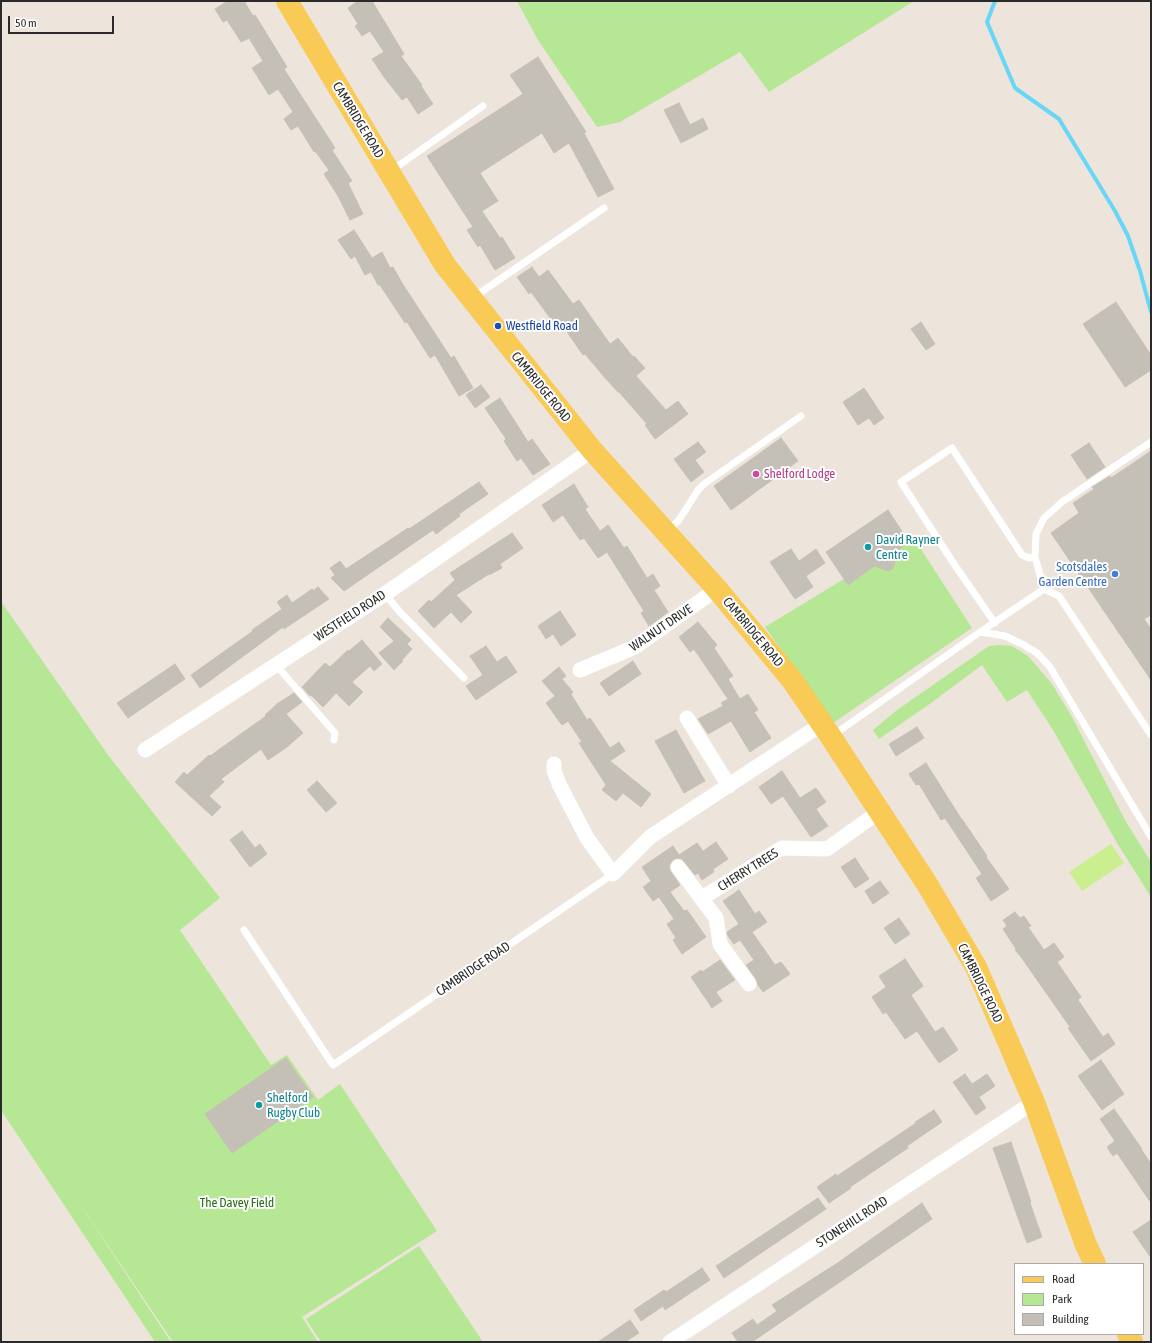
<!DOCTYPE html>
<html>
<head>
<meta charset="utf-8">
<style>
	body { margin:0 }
	#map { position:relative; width:1152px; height:1343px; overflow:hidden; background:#ede4db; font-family:"Asap Condensed",sans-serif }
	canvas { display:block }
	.frame { position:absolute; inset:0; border:2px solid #2a2a2a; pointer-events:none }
	.legend { position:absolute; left:1014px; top:1263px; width:130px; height:72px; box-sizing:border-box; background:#fff; border:1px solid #aaa; margin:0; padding:5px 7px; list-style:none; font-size:12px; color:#2a2a2a }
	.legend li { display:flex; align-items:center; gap:8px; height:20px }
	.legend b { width:20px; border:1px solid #aaa }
	.scale { position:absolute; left:8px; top:16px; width:106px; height:18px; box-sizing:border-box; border:2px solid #2a2a2a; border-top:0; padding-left:5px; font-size:12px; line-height:14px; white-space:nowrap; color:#2a2a2a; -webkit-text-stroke:3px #fff; paint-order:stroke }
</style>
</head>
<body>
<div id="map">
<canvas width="1152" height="1343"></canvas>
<div class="frame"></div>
<ul class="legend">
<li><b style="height:5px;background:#f9ca55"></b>Road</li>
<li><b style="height:11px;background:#b5e794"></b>Park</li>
<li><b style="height:11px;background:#c4bfb7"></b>Building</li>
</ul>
<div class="scale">50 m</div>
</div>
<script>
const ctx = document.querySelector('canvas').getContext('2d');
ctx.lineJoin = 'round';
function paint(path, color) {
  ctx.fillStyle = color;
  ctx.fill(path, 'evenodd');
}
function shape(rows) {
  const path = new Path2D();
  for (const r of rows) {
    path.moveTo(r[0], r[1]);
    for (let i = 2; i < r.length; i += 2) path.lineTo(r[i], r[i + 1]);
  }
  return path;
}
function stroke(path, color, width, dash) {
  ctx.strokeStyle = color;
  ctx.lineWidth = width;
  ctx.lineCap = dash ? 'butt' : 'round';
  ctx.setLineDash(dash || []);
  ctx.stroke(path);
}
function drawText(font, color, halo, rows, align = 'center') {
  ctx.font = font + ' "Asap Condensed",sans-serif';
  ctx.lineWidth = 4;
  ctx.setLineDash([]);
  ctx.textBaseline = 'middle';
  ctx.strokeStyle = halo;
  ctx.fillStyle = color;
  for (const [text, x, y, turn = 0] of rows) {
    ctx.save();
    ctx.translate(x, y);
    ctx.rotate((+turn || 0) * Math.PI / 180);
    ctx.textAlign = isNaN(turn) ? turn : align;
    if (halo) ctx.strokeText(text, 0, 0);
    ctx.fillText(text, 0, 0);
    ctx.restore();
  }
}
paint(shape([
	[517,1,914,1,769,92,740,52,620,122,597,127,538,40],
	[913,537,972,628,833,723,765,627],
	[2,603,108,755,220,898,180,930,271,1065,287,1055,318,1100,340,1084,437,1231,302,1317,318,1342,173,1342,74,1195,171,1342,155,1342,1,1110],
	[1000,645,1012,646,1028,656,1052,684,1072,717,1126,822,1151,862,1151,897,1117,843,1053,730,1027,690,1007,702,982,665,931,703,879,739,873,730,897,710,989,646],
	[419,1246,483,1342,321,1342,306,1319]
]), '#b5e794');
paint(shape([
	[1111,844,1124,863,1082,891,1069,872]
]), '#cbef8f');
stroke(shape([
	[995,1,987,22,1015,88,1059,119,1115,211,1128,236,1140,271,1151,312]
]), '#68d7f6', 4);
const building = shape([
	[228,1,244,1,253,16,255,15,268,36,287,67,284,69,335,148,332,150,352,181,348,183,363,214,350,220,338,196,324,174,329,170,315,151,314,152,298,126,291,130,284,119,293,112,278,89,269,95,252,68,263,61,249,38,241,42,227,20,223,22,215,9,228,1],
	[358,1,372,1,404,54,401,56,422,85,421,86,433,104,418,114,407,97,402,100,384,77,372,59,384,52,370,31,362,36,355,26,358,24,348,8,358,1],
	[538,57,586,132,584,133,614,189,598,197,569,143,554,153,542,133,480,173,498,201,482,211,500,238,502,237,515,258,495,270,480,245,478,247,467,230,473,227,427,156,523,94,510,75,538,57],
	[679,103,690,125,703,118,708,129,681,143,664,110,679,103],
	[354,230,372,258,382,252,390,268,393,267,402,283,451,358,454,356,473,388,459,396,435,355,430,358,407,322,405,323,380,285,378,285,371,272,365,275,355,256,351,259,338,240,354,230],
	[532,267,539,277,548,270,573,304,579,300,610,344,618,338,633,357,634,356,645,368,636,376,666,410,678,401,688,414,655,439,645,425,647,424,619,392,618,392,606,379,585,354,583,355,563,326,559,330,531,292,529,294,517,277,532,267],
	[1116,302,1151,355,1151,370,1125,387,1083,324,1116,302],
	[921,322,935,344,926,350,911,329,921,322],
	[481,385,490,397,475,408,466,395,481,385],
	[864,388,884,418,874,425,869,418,858,425,843,402,864,388],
	[500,398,528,442,532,439,550,464,533,475,521,458,517,461,504,441,506,439,485,408,500,398],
	[781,438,798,461,731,510,714,486,781,438],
	[698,442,706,452,695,460,704,472,691,482,674,459,698,442],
	[1089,443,1105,467,1087,479,1071,455,1089,443],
	[1151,451,1151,615,1144,619,1151,629,1151,680,1051,533,1079,513,1073,503,1094,489,1092,487,1110,476,1111,478,1151,451],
	[479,482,488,494,459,514,460,516,436,534,433,530,344,591,331,578,335,575,330,568,340,561,346,569,408,528,409,529,479,482],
	[574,484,588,507,585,509,600,531,608,525,624,548,627,546,647,578,653,574,660,586,654,590,668,612,649,626,641,613,644,611,607,552,598,558,584,538,580,540,563,515,553,522,542,505,574,484],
	[888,510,909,542,891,555,895,562,893,568,889,571,874,566,848,585,826,552,888,510],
	[512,533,523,548,500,564,502,568,489,575,489,574,456,595,472,612,461,623,451,612,434,628,418,611,429,600,431,602,455,580,450,573,512,533],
	[791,549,799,561,816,549,825,563,806,576,813,587,795,599,770,562,791,549],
	[318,587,329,599,284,629,283,627,200,688,191,675,253,631,252,630,282,609,277,602,287,595,292,603,312,589,313,591,318,587],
	[560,611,576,635,561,646,553,634,546,639,538,626,560,611],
	[388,618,411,640,407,644,412,649,402,660,403,661,394,670,379,653,394,641,380,627,388,618],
	[698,622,717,645,714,648,733,676,728,679,740,699,748,694,758,710,754,712,771,738,750,752,731,721,708,734,698,719,723,706,721,703,728,699,694,649,690,652,679,637,698,622],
	[362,640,382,664,374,671,370,666,352,682,363,692,349,706,336,693,323,707,311,695,310,696,302,687,325,663,330,667,348,650,349,651,362,640],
	[486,646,497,662,506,656,517,672,476,700,466,686,483,675,470,656,486,646],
	[633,661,641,674,609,696,600,683,633,661],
	[175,664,185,679,128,718,117,703,175,664],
	[559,667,566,676,562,679,573,692,571,694,587,720,590,718,610,748,619,742,625,751,610,761,651,794,641,807,623,793,616,801,602,790,606,785,579,743,582,742,568,721,562,725,546,703,555,696,542,681,559,667],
	[294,693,302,702,286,714,303,733,287,747,268,760,261,749,221,779,224,782,209,796,221,807,212,816,175,782,184,772,187,775,209,755,210,756,266,716,265,715,277,704,294,693],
	[917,727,924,738,896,756,889,744,917,727],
	[676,730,705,781,684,793,655,741,676,730],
	[926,763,962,820,962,819,987,856,986,857,1009,889,991,901,976,878,982,874,945,818,941,820,919,784,916,785,909,774,926,763],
	[782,771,800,798,816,788,826,802,816,809,828,826,811,837,783,796,771,804,759,787,782,771],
	[317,781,337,803,326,812,307,790,317,781],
	[242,831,255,848,260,844,267,854,250,867,230,840,242,831],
	[716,842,728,859,713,869,714,872,702,880,698,873,695,875,682,859,677,858,673,860,670,864,669,868,671,872,680,885,670,892,684,911,687,910,706,937,682,954,673,940,676,938,667,924,674,919,659,897,653,901,643,887,651,881,642,867,673,846,679,855,697,843,703,851,716,842],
	[855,858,869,879,855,888,841,867,855,858],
	[880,881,889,893,873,904,865,891,880,881],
	[739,890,755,914,759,911,767,922,752,932,775,965,781,962,790,974,763,992,758,985,756,979,746,965,754,960,740,940,734,944,728,936,727,932,739,924,723,901,739,890],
	[1015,912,1020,918,1024,916,1031,926,1028,927,1044,950,1054,943,1064,957,1057,962,1081,997,1078,1000,1103,1037,1108,1033,1115,1044,1091,1061,1068,1028,1070,1027,1021,957,1015,950,1016,949,1003,929,1007,926,1003,920,1015,912],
	[899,918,910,934,895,944,884,928,899,918],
	[905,959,923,986,911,995,935,1032,943,1027,958,1050,939,1063,917,1031,905,1039,886,1012,883,1014,872,997,886,987,879,976,905,959],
	[720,960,735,980,716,992,722,1001,712,1008,691,977,701,970,702,972,720,960],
	[286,1058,313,1097,232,1153,205,1114,286,1058],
	[1101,1060,1124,1094,1102,1110,1078,1076,1101,1060],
	[965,1074,972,1084,987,1074,995,1086,979,1097,986,1108,976,1115,953,1082,965,1074],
	[1114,1109,1142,1149,1141,1149,1151,1164,1151,1203,1117,1153,1113,1156,1107,1147,1115,1141,1100,1119,1114,1109],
	[934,1110,942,1122,907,1146,908,1148,850,1187,851,1188,829,1203,817,1187,836,1174,837,1176,916,1123,915,1122,934,1110],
	[1011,1142,1031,1202,1030,1203,1042,1237,1027,1243,993,1148,1011,1142],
	[818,1198,826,1209,724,1278,716,1266,818,1198],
	[922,1203,932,1219,752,1342,738,1342,732,1333,753,1319,757,1325,777,1311,772,1305,839,1262,922,1203],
	[1151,1220,1151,1258,1133,1232,1151,1220],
	[702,1268,710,1280,665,1310,663,1306,641,1321,634,1310,664,1290,666,1292,702,1268],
	[630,1320,639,1333,625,1342,598,1342,630,1320]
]);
paint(building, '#c4bfb7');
stroke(building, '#c9c0b5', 1);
stroke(shape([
	[391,171,483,106],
	[474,297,604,208],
	[668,531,679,520,698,490,704,484,801,416],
	[1044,589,1035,557,1036,534,1044,518,1062,502,1151,442],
	[1044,589,1059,596,1151,735],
	[385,594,399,611,464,678],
	[995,623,954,564,901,482,952,448,1022,555,1029,558,1035,557],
	[980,632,1005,636,1022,644,1037,653,1050,667,1151,837],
	[276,665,335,733,334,740],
	[832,736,980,632,1044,589],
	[244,930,333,1065,613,874]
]), '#fff', 7);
stroke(shape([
	[580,670,635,647,717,589],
	[687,718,729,786],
	[145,750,385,594,592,450],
	[554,764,554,771,560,786,587,838,613,874,650,837,822,724],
	[678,867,716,918,720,944,749,984],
	[702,898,782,848,827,849,880,811],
	[670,1342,1034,1102]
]), '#fff', 15);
stroke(shape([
	[287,1,445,265,592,450,717,589,792,680,831,737,927,884,976,967,1034,1102,1086,1245,1095,1264],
	[1128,1334,1132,1342]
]), '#f9ca55', 22);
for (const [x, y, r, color] of [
	[498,326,4,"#1a4fb4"],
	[756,474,4,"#d1479c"],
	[868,547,4,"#0f9aa8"],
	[1115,574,4,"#3f7fe0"],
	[259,1105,4,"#0f9aa8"]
]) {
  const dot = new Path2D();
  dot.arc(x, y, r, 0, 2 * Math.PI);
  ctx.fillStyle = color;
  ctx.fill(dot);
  stroke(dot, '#fff', 1.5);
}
drawText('13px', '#2a2a2a', '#fff', [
	["CAMBRIDGE ROAD",358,120,59],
	["CAMBRIDGE ROAD",541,387,51],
	["WESTFIELD ROAD",350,616,-33],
	["WALNUT DRIVE",661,628,-34],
	["CAMBRIDGE ROAD",753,632,50],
	["CHERRY TREES",748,870,-32],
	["CAMBRIDGE ROAD",473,969,-34],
	["CAMBRIDGE ROAD",980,983,64],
	["STONEHILL ROAD",852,1222,-33]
]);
drawText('13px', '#164399', '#fff', [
	["Westfield Road",506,326]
], 'left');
drawText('13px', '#b23c85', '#fff', [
	["Shelford Lodge",764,474]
], 'left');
drawText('13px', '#0d838f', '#fff', [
	["David Rayner",876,540],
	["Centre",876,555],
	["Shelford",267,1098],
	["Rugby Club",267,1113]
], 'left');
drawText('13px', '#366cbe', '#fff', [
	["Scotsdales",1107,567],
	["Garden Centre",1107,582]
], 'right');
drawText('13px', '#2c6c16', '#fff', [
	["The Davey Field",237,1203]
]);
</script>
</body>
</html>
